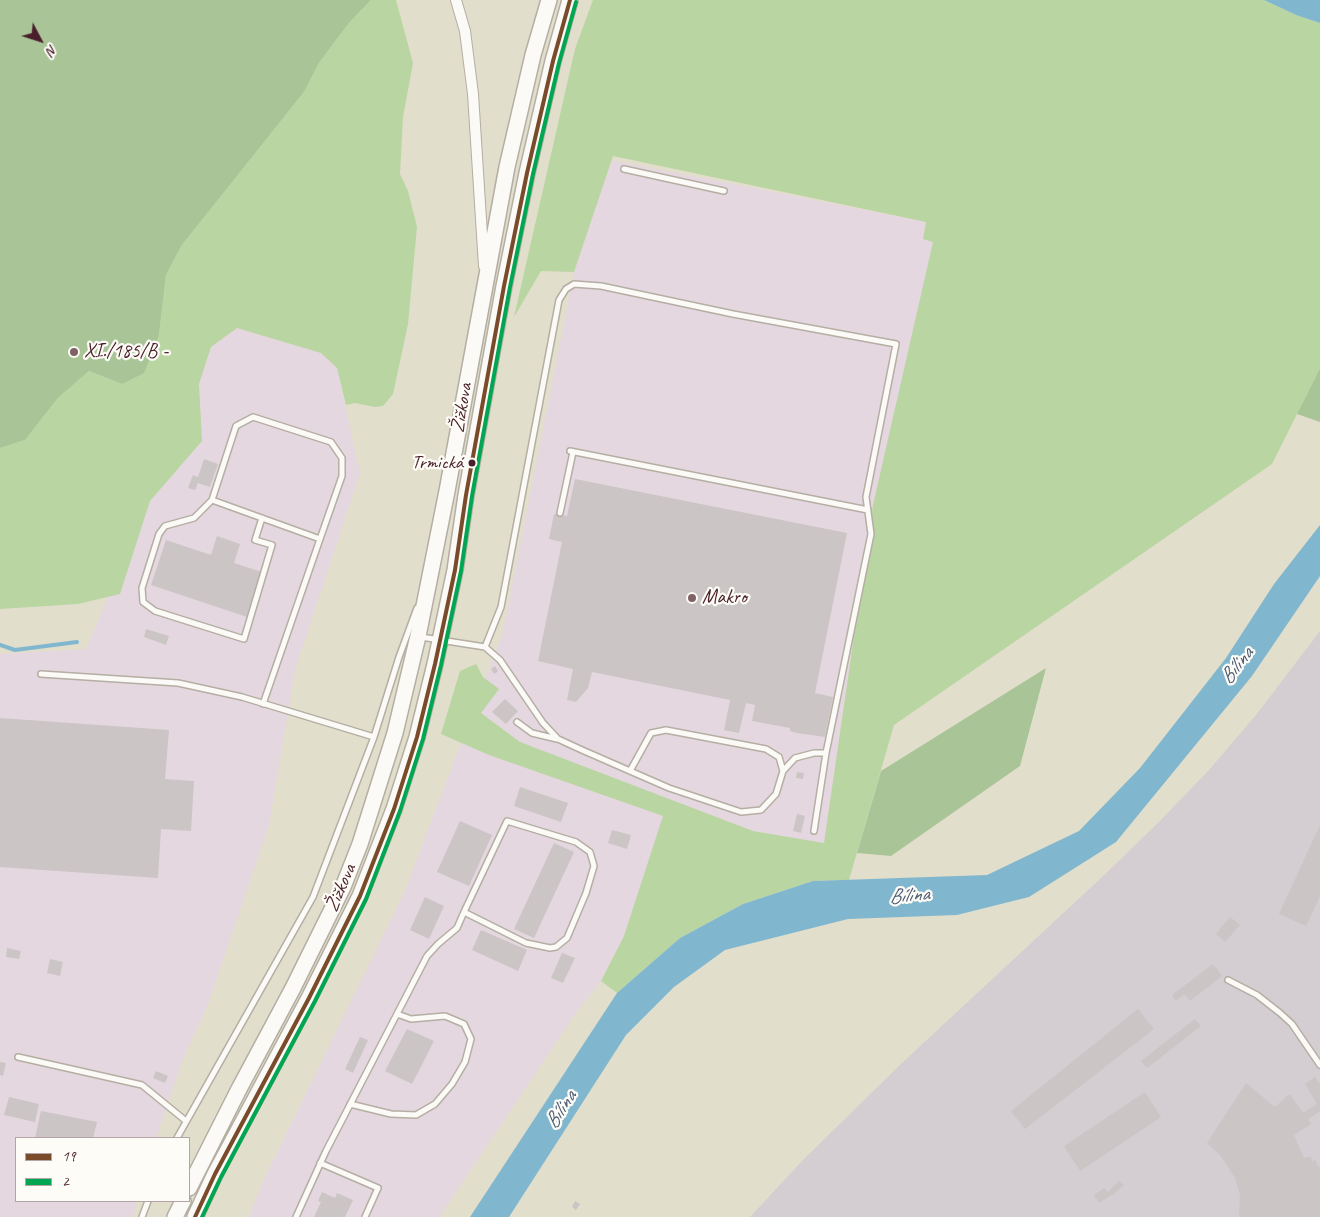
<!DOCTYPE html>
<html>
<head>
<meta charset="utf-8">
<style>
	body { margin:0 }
	#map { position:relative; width:1320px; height:1217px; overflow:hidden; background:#e2decc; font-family:Caveat,sans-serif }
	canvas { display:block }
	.legend { position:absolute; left:15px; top:1137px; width:175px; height:65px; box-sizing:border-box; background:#fdfcf7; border:1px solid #b5a4a5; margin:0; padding:6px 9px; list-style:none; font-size:15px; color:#4a1f2b }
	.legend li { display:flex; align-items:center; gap:10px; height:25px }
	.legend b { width:25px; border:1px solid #b5a4a5 }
	.north { position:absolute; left:15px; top:15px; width:50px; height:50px; -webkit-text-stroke:4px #fdfcf7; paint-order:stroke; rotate:130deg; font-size:14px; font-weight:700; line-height:20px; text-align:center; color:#4a1f2b }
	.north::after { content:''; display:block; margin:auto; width:18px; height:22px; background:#4a1f2b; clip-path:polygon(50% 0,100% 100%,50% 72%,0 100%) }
</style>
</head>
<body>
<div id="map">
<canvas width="1320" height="1217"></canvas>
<ul class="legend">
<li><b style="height:6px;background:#7a4b2a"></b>19</li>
<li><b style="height:6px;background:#00a651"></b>2</li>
</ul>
<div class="north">N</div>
</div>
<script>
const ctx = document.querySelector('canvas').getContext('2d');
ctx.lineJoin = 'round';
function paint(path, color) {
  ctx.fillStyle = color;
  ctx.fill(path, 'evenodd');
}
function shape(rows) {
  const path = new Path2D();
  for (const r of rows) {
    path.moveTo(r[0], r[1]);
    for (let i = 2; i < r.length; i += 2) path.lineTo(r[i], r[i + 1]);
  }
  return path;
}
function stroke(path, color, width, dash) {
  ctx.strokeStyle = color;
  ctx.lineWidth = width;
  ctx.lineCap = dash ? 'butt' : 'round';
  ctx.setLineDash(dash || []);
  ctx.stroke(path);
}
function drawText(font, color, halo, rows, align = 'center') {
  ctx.font = font + ' Caveat,sans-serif';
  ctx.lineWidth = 4.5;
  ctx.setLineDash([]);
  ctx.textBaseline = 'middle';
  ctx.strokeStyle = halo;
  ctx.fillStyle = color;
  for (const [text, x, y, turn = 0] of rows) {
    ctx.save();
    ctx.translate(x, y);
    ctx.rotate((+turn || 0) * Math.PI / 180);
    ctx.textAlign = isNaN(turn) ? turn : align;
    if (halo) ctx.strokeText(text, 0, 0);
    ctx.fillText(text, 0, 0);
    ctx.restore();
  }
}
paint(shape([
	[610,160,926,222,933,241,824,844,753,831,670,800,624,936,601,981,577,1011,439,1217,249,1217,262,1183,404,893,503,632,574,272],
	[237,328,321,353,337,368,360,473,295,670,269,825,207,1007,183,1059,156,1138,16,1138,16,1201,137,1201,132,1217,0,1217,0,654,86,649,150,501,202,441,199,384,211,347]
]), '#e5d7df');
paint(shape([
	[1320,631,1320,1217,750,1217,804,1159,902,1063,1100,879,1159,822,1209,770,1256,715]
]), '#d4cdd2');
paint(shape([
	[371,0,396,0,413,63,403,117,400,174,408,191,417,227,408,324,393,394,383,406,375,407,355,403,346,405,337,368,321,353,237,328,211,347,199,384,202,441,150,501,120,594,78,604,0,609,0,448,25,440,58,398,89,371,122,384,159,335,166,275,182,245,304,92,319,63,349,23],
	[593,0,1264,0,1296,15,1320,23,1320,368,1272,464,894,725,849,880,813,881,743,904,680,938,617,993,601,981,624,936,663,816,489,755,441,734,460,671,476,664,483,677,499,689,481,713,520,742,753,831,824,843,873,505,933,242,923,239,926,222,613,156,574,272,541,271,514,317,575,49]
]), '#b9d5a2');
paint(shape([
	[0,0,371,0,349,23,319,63,304,92,182,245,166,275,159,335,144,373,122,384,89,371,58,398,25,440,0,448],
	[1320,368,1320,422,1297,414],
	[1046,668,1020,766,891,856,857,853,881,771]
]), '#a9c598');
paint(shape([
	[1264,0,1320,0,1320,23,1296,15],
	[1320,525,1320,576,1252,676,1116,842,1029,897,957,915,848,919,725,950,674,987,626,1035,509,1217,470,1217,617,993,680,938,743,904,813,881,987,875,1079,831,1140,768,1226,658,1274,584]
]), '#80b7cf');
stroke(shape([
	[0,645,15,650,77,642]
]), '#80b7cf', 4);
paint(shape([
	[75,348,78,350,77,354,72,357,69,355],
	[204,459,218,464,210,487,198,483,195,490,188,488,193,475,198,477],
	[575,479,847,533,815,693,833,697,825,737,797,733,790,731,790,728,752,721,755,705,746,703,739,733,724,730,730,700,592,672,588,688,576,702,567,700,573,669,538,661,562,542,549,539,554,514,567,516],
	[217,536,240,544,234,563,262,572,247,617,151,585,166,540,211,555],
	[146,629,169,636,166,645,144,637],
	[495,666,498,671,494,674,491,669],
	[505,699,518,711,506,724,492,712],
	[0,718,169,730,165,779,194,781,191,831,161,829,158,878,0,867],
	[797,772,804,773,803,779,796,778],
	[520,787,568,803,561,822,514,806],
	[797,814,805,816,801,833,793,831],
	[460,821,492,835,469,886,437,872],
	[1320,825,1320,896,1306,926,1279,914],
	[612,830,631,835,627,849,608,843],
	[554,843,574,852,534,938,514,929],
	[425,897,444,906,429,939,410,930],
	[1230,917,1240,925,1225,942,1216,934],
	[481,930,527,950,518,971,472,950],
	[7,948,21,951,19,959,6,957],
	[562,953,575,958,563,983,551,978],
	[50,959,63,962,60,976,47,973],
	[1213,964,1222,976,1190,1001,1184,994,1176,1001,1172,995],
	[1138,1009,1154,1029,1025,1129,1011,1111],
	[1195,1019,1201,1026,1147,1068,1141,1061],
	[407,1029,434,1041,412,1084,385,1071],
	[360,1037,368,1040,353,1073,345,1069],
	[0,1062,6,1063,3,1076,0,1075],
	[156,1071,168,1076,165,1083,153,1078],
	[1315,1077,1320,1084,1320,1111,1308,1119,1311,1124,1294,1135,1304,1158,1311,1156,1312,1161,1316,1160,1318,1167,1320,1166,1320,1217,1239,1217,1240,1195,1235,1178,1221,1156,1207,1143,1246,1083,1275,1107,1290,1094,1303,1113,1317,1104,1305,1084],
	[1145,1092,1161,1117,1080,1171,1064,1146],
	[9,1097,39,1104,35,1122,4,1115],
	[41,1111,97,1122,93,1138,35,1138],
	[1119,1181,1124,1185,1112,1196,1111,1195,1099,1203,1094,1195,1104,1188,1108,1192],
	[322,1192,335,1198,337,1193,353,1200,345,1217,314,1217,321,1202,318,1201],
	[575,1201,580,1204,576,1210,572,1207]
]), '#cbc5c5');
const lane = shape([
	[624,169,724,191],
	[570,451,868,510],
	[212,500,194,518,165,526,159,534,142,588,143,602,155,611,244,639,272,545,255,540,262,518],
	[560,513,573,452],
	[421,637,485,647,501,607,559,300,566,289,574,284,601,286,733,314,896,344,866,497,871,534,826,753,814,753,795,758,783,771],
	[485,647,500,660,543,723,558,739,582,750,630,771,669,788,741,812,761,810,776,794,783,771,779,757,766,749,666,730,651,733,630,771],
	[41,674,178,683,242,697,374,737],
	[263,704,320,539,342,476,342,458,331,442,253,417,236,426,212,500,320,539],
	[517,722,532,733,557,739],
	[814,831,826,753],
	[1228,980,1257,995,1280,1013,1292,1024,1320,1065],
	[18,1057,142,1085,186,1121],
	[350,1104,391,1114,416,1115,435,1104,452,1084,465,1062,471,1039,464,1024,445,1016,411,1019,397,1014],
	[177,1138,313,897,374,737,399,657,417,608],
	[320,1163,378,1188,365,1217],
	[142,1217,148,1201],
	[296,1217,326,1151,427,956,438,944,457,928,464,912,507,821,576,842,590,852,594,866,586,893,567,938,556,947,550,948,526,943,464,912]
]);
const street = shape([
	[456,0,465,31,473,94,484,266]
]);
const secondary = shape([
	[189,1188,239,1089,293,988,343,887,360,844,395,733,418,636,447,491,507,167,533,55,549,0],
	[175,1217,183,1201],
	[195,1217,215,1174,309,998,360,896,394,809,417,737,435,664,455,570,466,495,504,286,527,173,553,61,570,0]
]);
stroke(lane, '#b4aea3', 8);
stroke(street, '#b4aea3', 12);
stroke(secondary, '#b4aea3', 18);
stroke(lane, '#fbfaf7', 5);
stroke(street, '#fbfaf7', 10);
stroke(secondary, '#fbfaf7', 15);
stroke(shape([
	[195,1217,215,1174,309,998,360,896,394,809,417,737,435,664,455,570,466,495,504,286,527,173,553,61,570,0]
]), '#7a4b2a', 4);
stroke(shape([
	[202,1217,221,1177,315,1001,366,899,400,811,423,739,441,665,461,571,472,496,510,287,533,174,559,63,576,2]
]), '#00a651', 4);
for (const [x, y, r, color] of [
	[74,352,5,"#7f6263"],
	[472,463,4.5,"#4a1f2b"],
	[692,598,5,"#7f6263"]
]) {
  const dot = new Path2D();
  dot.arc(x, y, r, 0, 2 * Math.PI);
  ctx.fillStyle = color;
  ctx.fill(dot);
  stroke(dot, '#fdfcf7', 2);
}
drawText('19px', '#4a1f2b', '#fdfcf7', [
	["Trmická",463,463]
], 'right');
drawText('20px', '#4a1f2b', '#fdfcf7', [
	["XI./185/B -",84,352],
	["Makro",702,598]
], 'left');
drawText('20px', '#4a1f2b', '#fdfcf7', [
	["Žižkova",462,408,-80],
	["Žižkova",341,888,-66]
]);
drawText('italic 21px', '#4f5c75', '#fdfcf7', [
	["Bílina",1237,666,-52],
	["Bílina",909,896,-5],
	["Bílina",561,1110,-57]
]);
</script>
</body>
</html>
